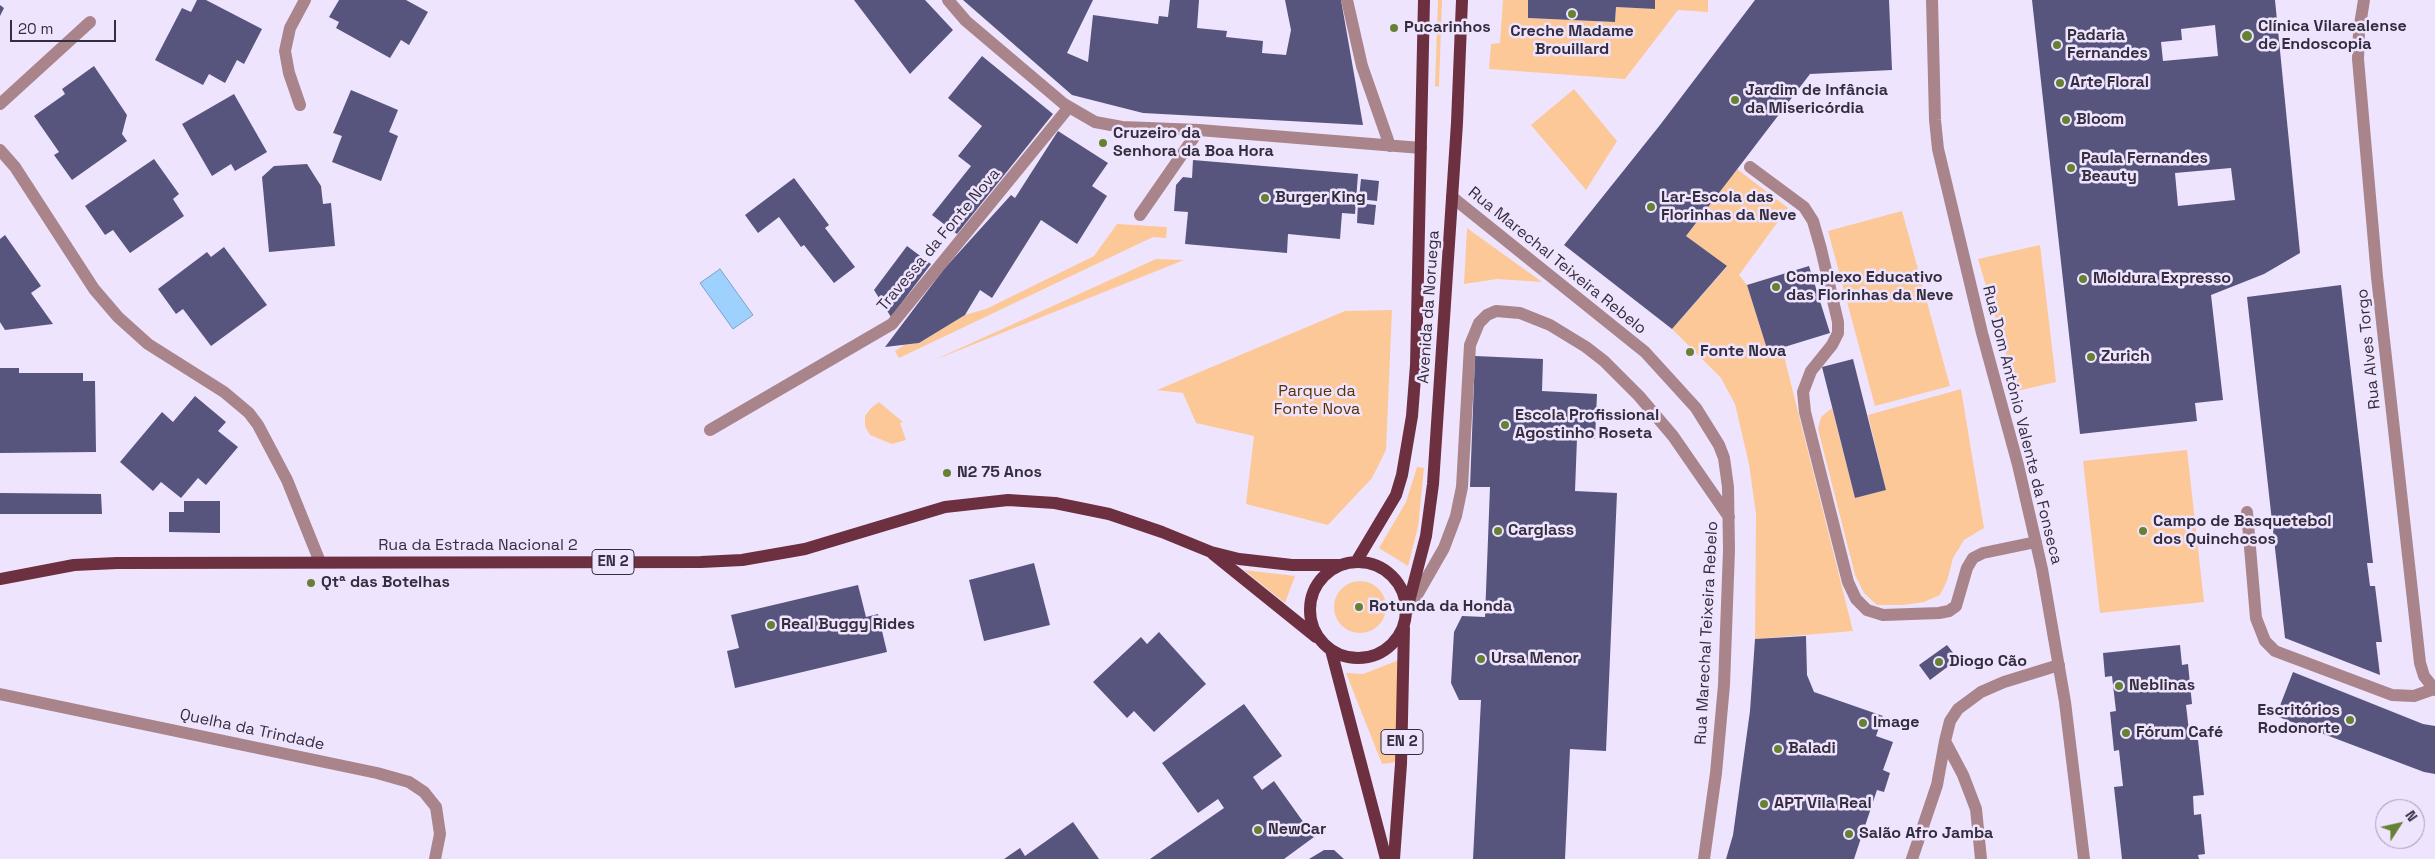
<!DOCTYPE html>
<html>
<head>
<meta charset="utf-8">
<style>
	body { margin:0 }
	#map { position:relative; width:2435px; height:859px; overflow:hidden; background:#efe4fe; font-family:"Space Grotesk",sans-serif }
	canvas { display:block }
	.north { position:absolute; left:2375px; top:799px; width:50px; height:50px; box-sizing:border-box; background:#efe4fe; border:1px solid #a49bb1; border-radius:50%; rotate:55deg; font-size:14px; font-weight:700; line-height:20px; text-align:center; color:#342d3e }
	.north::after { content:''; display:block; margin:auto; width:18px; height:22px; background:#678134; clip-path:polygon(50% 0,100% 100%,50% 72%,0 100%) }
	.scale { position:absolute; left:10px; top:20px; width:106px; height:22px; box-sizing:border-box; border:2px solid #342d3e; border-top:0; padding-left:6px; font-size:15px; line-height:18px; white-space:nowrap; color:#342d3e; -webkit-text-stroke:4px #efe4fe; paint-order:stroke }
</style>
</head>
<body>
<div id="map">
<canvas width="2435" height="859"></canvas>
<div class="north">N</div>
<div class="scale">20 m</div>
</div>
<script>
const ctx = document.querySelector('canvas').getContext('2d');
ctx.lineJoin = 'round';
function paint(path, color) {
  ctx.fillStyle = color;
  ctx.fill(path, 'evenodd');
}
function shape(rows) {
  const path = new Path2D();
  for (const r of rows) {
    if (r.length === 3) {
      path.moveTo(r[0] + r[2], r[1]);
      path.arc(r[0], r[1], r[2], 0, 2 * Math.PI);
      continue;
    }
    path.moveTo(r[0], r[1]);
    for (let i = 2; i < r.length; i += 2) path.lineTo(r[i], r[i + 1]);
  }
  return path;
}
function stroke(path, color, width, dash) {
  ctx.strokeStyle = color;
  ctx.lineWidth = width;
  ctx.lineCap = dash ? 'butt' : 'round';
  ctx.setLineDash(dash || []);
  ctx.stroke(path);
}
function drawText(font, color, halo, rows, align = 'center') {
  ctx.font = font + ' "Space Grotesk",sans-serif';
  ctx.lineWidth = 5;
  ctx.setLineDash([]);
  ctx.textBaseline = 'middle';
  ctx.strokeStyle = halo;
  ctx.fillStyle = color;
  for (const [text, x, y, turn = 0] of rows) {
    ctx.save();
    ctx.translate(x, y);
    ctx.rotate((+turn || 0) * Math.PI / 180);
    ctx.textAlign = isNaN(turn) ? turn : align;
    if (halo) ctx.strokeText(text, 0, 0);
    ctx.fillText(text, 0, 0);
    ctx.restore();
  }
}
paint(shape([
	[1438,0,1442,0,1439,87,1435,86],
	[1503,0,1528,0,1528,18,1615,22,1616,7,1655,9,1655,0,1708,0,1708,12,1678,10,1625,79,1489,69,1491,44,1500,43],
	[1574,89,1617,141,1586,190,1531,125],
	[1737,169,1788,208,1739,275,1747,285,1768,352,1782,348,1853,631,1755,639,1756,514,1749,464,1735,404,1721,378,1672,329,1727,267,1686,236],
	[1902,211,1950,386,1875,406,1828,231],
	[1117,224,1167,227,1166,238,1153,237,899,358,895,351,904,345,919,343,965,315,986,309,1094,256],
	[1467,228,1542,282,1497,279,1464,284],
	[2040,245,2056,382,2017,391,1978,259],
	[1156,259,1184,260,932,361],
	[1392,310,1386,450,1372,478,1328,525,1246,504,1254,436,1196,423,1183,393,1157,390,1345,311],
	[1961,389,1984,528,1964,540,1953,558,1947,581,1940,595,1924,602,1903,605,1877,605,1864,593,1855,575,1818,429,1821,417,1832,408,1855,498,1886,490,1868,415],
	[879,402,903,422,900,423,906,440,892,444,870,435,865,426,865,416,871,408],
	[2187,450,2204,602,2100,613,2083,461],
	[1417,467,1424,468,1418,527,1408,566,1379,548,1406,502],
	[1244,570,1295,576,1285,603],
	[1360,607,26],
	[1399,660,1397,762,1382,764,1346,673,1363,674]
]), '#fcc897');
const water = shape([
	[720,269,753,315,733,329,700,283,720,269]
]);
paint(water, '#9ed1fe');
stroke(water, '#7ea0c4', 1);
paint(shape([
	[197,0,206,0,262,29,244,64,237,60,225,83,209,74,203,85,155,60,182,8,191,12],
	[339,0,406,0,428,12,409,45,401,40,390,58,336,28,339,22,329,17],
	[854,0,925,0,953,30,910,74],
	[963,0,1093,0,1067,53,1088,62,1093,15,1158,24,1159,16,1168,17,1170,0,1199,0,1197,28,1227,31,1226,37,1263,41,1262,53,1286,55,1291,30,1285,0,1341,0,1363,125,1143,113,1072,95],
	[1528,0,1655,0,1655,9,1616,7,1615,22,1528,18],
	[1755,0,1889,0,1892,70,1810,74,1686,236,1727,266,1672,329,1564,245,1660,125],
	[2032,0,2275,0,2300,253,2264,274,2211,295,2223,400,2195,403,2197,421,2080,434],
	[2215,25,2218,56,2163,61,2161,42,2182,40,2181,29],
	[2231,168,2235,200,2178,206,2175,173],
	[0,5,4,8,0,16],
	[982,56,1053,114,957,234,932,215,971,166,958,156,982,126,948,98],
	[94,66,127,115,122,134,127,141,72,180,54,155,59,152,34,116,65,94,62,89],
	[351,90,398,110,389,132,398,136,381,181,332,162,342,136,333,133],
	[234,94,267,152,235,171,231,164,212,176,182,124],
	[1058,131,1108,163,1092,186,1107,196,1077,244,1041,220,992,298,980,290,965,315,919,343,885,347,944,269,1011,195,1015,198],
	[154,159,179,194,173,199,184,216,130,253,113,230,105,235,85,206],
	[1193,160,1358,174,1355,214,1342,213,1340,239,1288,234,1287,253,1185,244,1188,212,1174,211,1176,185,1183,177,1192,178],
	[307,164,321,186,323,204,331,203,335,246,269,252,262,177,274,166],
	[794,178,829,225,825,228,855,267,834,283,804,245,801,247,779,217,758,233,745,215],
	[1361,179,1379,181,1377,201,1359,199],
	[1358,203,1376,205,1374,225,1357,223],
	[5,235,41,286,31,293,53,324,5,330,0,322,0,239],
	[907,246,931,264,891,317,874,290],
	[224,247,267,305,211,346,183,309,176,314,158,289,207,252,211,257],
	[1809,266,1830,333,1768,352,1747,285],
	[2341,285,2373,563,2367,563,2370,586,2375,586,2382,642,2376,642,2380,675,2285,638,2247,297],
	[1475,356,1543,359,1542,391,1597,394,1595,439,1577,438,1575,491,1617,493,1606,751,1570,749,1565,859,1473,859,1481,700,1459,700,1451,683,1454,632,1462,616,1485,617,1490,487,1470,487],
	[1853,359,1886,490,1855,498,1822,367],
	[0,368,19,368,19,373,83,373,83,381,95,381,96,452,0,453],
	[195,396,226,422,218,431,238,447,206,485,198,478,181,498,161,482,153,491,120,462,162,412,173,422],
	[0,493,101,494,102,514,0,514],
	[184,501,220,501,220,533,169,532,169,512,184,512],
	[1034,563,1050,625,984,641,969,580],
	[858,585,866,617,878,614,887,652,735,688,727,651,739,648,731,615],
	[1159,632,1206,684,1154,732,1134,711,1127,718,1093,682,1141,637,1147,644],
	[1806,636,1807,675,1814,692,1883,716,1876,736,1893,742,1883,770,1890,773,1884,792,1877,790,1854,859,1726,859,1733,835,1750,711,1755,639],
	[1947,645,1958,659,1930,680,1919,665],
	[2180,645,2182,665,2188,664,2192,704,2186,705,2190,740,2198,740,2204,795,2193,796,2194,815,2201,814,2205,854,2198,855,2199,859,2122,859,2114,787,2123,786,2119,750,2114,751,2110,712,2116,711,2112,676,2105,677,2103,653],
	[2293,672,2423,724,2435,726,2435,774,2424,772,2276,716],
	[1244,704,1282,756,1253,777,1262,790,1274,781,1314,837,1284,859,1150,859,1224,808,1218,799,1198,813,1162,763],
	[1073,822,1099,859,1004,859,1020,848,1025,856],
	[1324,850,1334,850,1344,859,1309,859]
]), '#57557d');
stroke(shape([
	[948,0,966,21,1064,104,1095,122,1122,127,1199,130,1421,148],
	[1347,0,1362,66,1390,146],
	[1932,0,1935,120,1938,149,1982,333,2018,465,2042,569,2065,702,2084,859],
	[2364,0,2359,31,2358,59,2377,277,2420,663,2424,676,2435,690],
	[0,104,90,22],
	[300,105,289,73,285,51,290,28,305,0],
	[0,150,15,167,94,289,118,317,148,344,224,392,249,413,258,425,287,480,320,562],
	[1750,167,1804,207,1813,221,1821,249,1838,322,1838,333,1832,345,1811,371,1803,392,1805,412,1848,582,1856,599,1867,610,1883,615,1939,613,1949,611,1956,606,1967,568,1973,558,1983,553,2036,542],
	[1452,197,1645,352,1696,408,1719,445,1724,458,1728,487,1729,550,1724,685,1716,773,1704,859],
	[1140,215,1199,130],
	[710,430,892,324,1069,107],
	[2247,512,2256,618,2265,641,2275,651,2392,695,2414,696,2434,689],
	[1409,609,1444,548,1456,516,1462,487,1470,345,1479,323,1487,315,1496,311,1520,313,1550,325,1586,347,1604,361,1639,396,1673,436,1729,517],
	[0,694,377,773,409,782,424,792,436,807,440,834,435,859],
	[1945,741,1950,721,1958,709,1981,692,2004,682,2059,665],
	[1912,859,1937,785,1945,741,1963,775,1976,809,1981,859]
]), '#a9848b', 12);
stroke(shape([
	[1213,554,1316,637],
	[1358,610,48],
	[1356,562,1396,495,1402,475,1412,416,1416,365,1424,0],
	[0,579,74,565,117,563,701,562,742,560,805,549,945,507,1008,500,1055,503,1109,514,1162,532,1211,552,1239,559,1292,565,1340,565],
	[1406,613,1426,536,1433,484,1457,123,1462,0],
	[1331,650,1386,859],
	[1394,859,1401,764,1404,628]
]), '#6d3040', 12);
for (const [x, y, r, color] of [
	[1572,14,5,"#678134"],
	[1394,28,5,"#678134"],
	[2247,36,6,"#678134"],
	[2057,45,5,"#678134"],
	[2060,83,5,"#678134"],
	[1735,100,5,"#678134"],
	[2066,120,5,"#678134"],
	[1103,143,5,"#678134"],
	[2071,168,5,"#678134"],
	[1265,198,5,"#678134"],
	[1651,207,5,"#678134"],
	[2083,279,5,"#678134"],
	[1776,287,5,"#678134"],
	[1690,352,5,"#678134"],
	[2091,357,5,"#678134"],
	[1505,425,5,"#678134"],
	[947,473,5,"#678134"],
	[1498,531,5,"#678134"],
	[2143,531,5,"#678134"],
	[311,583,5,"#678134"],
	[1359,607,5,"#678134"],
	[771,625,5,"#678134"],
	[1481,659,5,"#678134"],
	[1939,662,5,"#678134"],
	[2119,686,5,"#678134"],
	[2350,720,5,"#678134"],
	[1863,723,5,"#678134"],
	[2126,733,5,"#678134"],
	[1778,749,5,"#678134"],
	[1764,804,5,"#678134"],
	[1258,830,5,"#678134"],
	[1849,834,5,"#678134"]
]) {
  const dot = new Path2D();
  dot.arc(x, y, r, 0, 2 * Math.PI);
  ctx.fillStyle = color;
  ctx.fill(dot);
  stroke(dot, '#efe4fe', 2);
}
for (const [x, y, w] of [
	[613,562,42],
	[1402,742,42]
]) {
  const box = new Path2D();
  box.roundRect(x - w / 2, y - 12.5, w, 25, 4);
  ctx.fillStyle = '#efe4fe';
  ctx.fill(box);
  stroke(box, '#342d3e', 1);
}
drawText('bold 15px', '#342d3e', null, [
	["EN 2",613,562],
	["EN 2",1402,742]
]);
drawText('bold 16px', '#342d3e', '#efe4fe', [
	["Clínica Vilarealense",2258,27],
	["de Endoscopia",2258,45],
	["Pucarinhos",1404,28],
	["Creche Madame",1572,32,"center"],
	["Brouillard",1572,50,"center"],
	["Padaria",2067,36],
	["Fernandes",2067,54],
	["Arte Floral",2070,83],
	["Jardim de Infância",1745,91],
	["da Misericórdia",1745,109],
	["Bloom",2076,120],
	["Cruzeiro da",1113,134],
	["Senhora da Boa Hora",1113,152],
	["Paula Fernandes",2081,159],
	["Beauty",2081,177],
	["Burger King",1275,198],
	["Lar-Escola das",1661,198],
	["Florinhas da Neve",1661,216],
	["Complexo Educativo",1786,278],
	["das Florinhas da Neve",1786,296],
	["Moldura Expresso",2093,279],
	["Fonte Nova",1700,352],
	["Zurich",2101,357],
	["Escola Profissional",1515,416],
	["Agostinho Roseta",1515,434],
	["N2 75 Anos",957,473],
	["Campo de Basquetebol",2153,522],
	["dos Quinchosos",2153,540],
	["Carglass",1508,531],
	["Qtª das Botelhas",321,583],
	["Rotunda da Honda",1369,607],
	["Real Buggy Rides",781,625],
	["Ursa Menor",1491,659],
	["Diogo Cão",1949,662],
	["Neblinas",2129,686],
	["Escritórios",2340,711,"right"],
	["Rodonorte",2340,729,"right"],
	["Image",1873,723],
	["Fórum Café",2136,733],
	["Baladi",1788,749],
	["APT Vila Real",1774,804],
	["NewCar",1268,830],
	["Salão Afro Jamba",1859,834]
], 'left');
drawText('16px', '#342d3e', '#efe4fe', [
	["Travessa da Fonte Nova",939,240,-50],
	["Rua Marechal Teixeira Rebelo",1557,261,39],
	["Avenida da Noruega",1429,307,-86],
	["Rua Alves Torgo",2369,349,-96],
	["Rua Dom António Valente da Fonseca",2022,425,76],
	["Rua da Estrada Nacional 2",478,546],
	["Rua Marechal Teixeira Rebelo",1707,633,-87],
	["Quelha da Trindade",252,730,12]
]);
drawText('16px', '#583100', '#efe4fe', [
	["Parque da",1317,392],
	["Fonte Nova",1317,410]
]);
</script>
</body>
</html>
